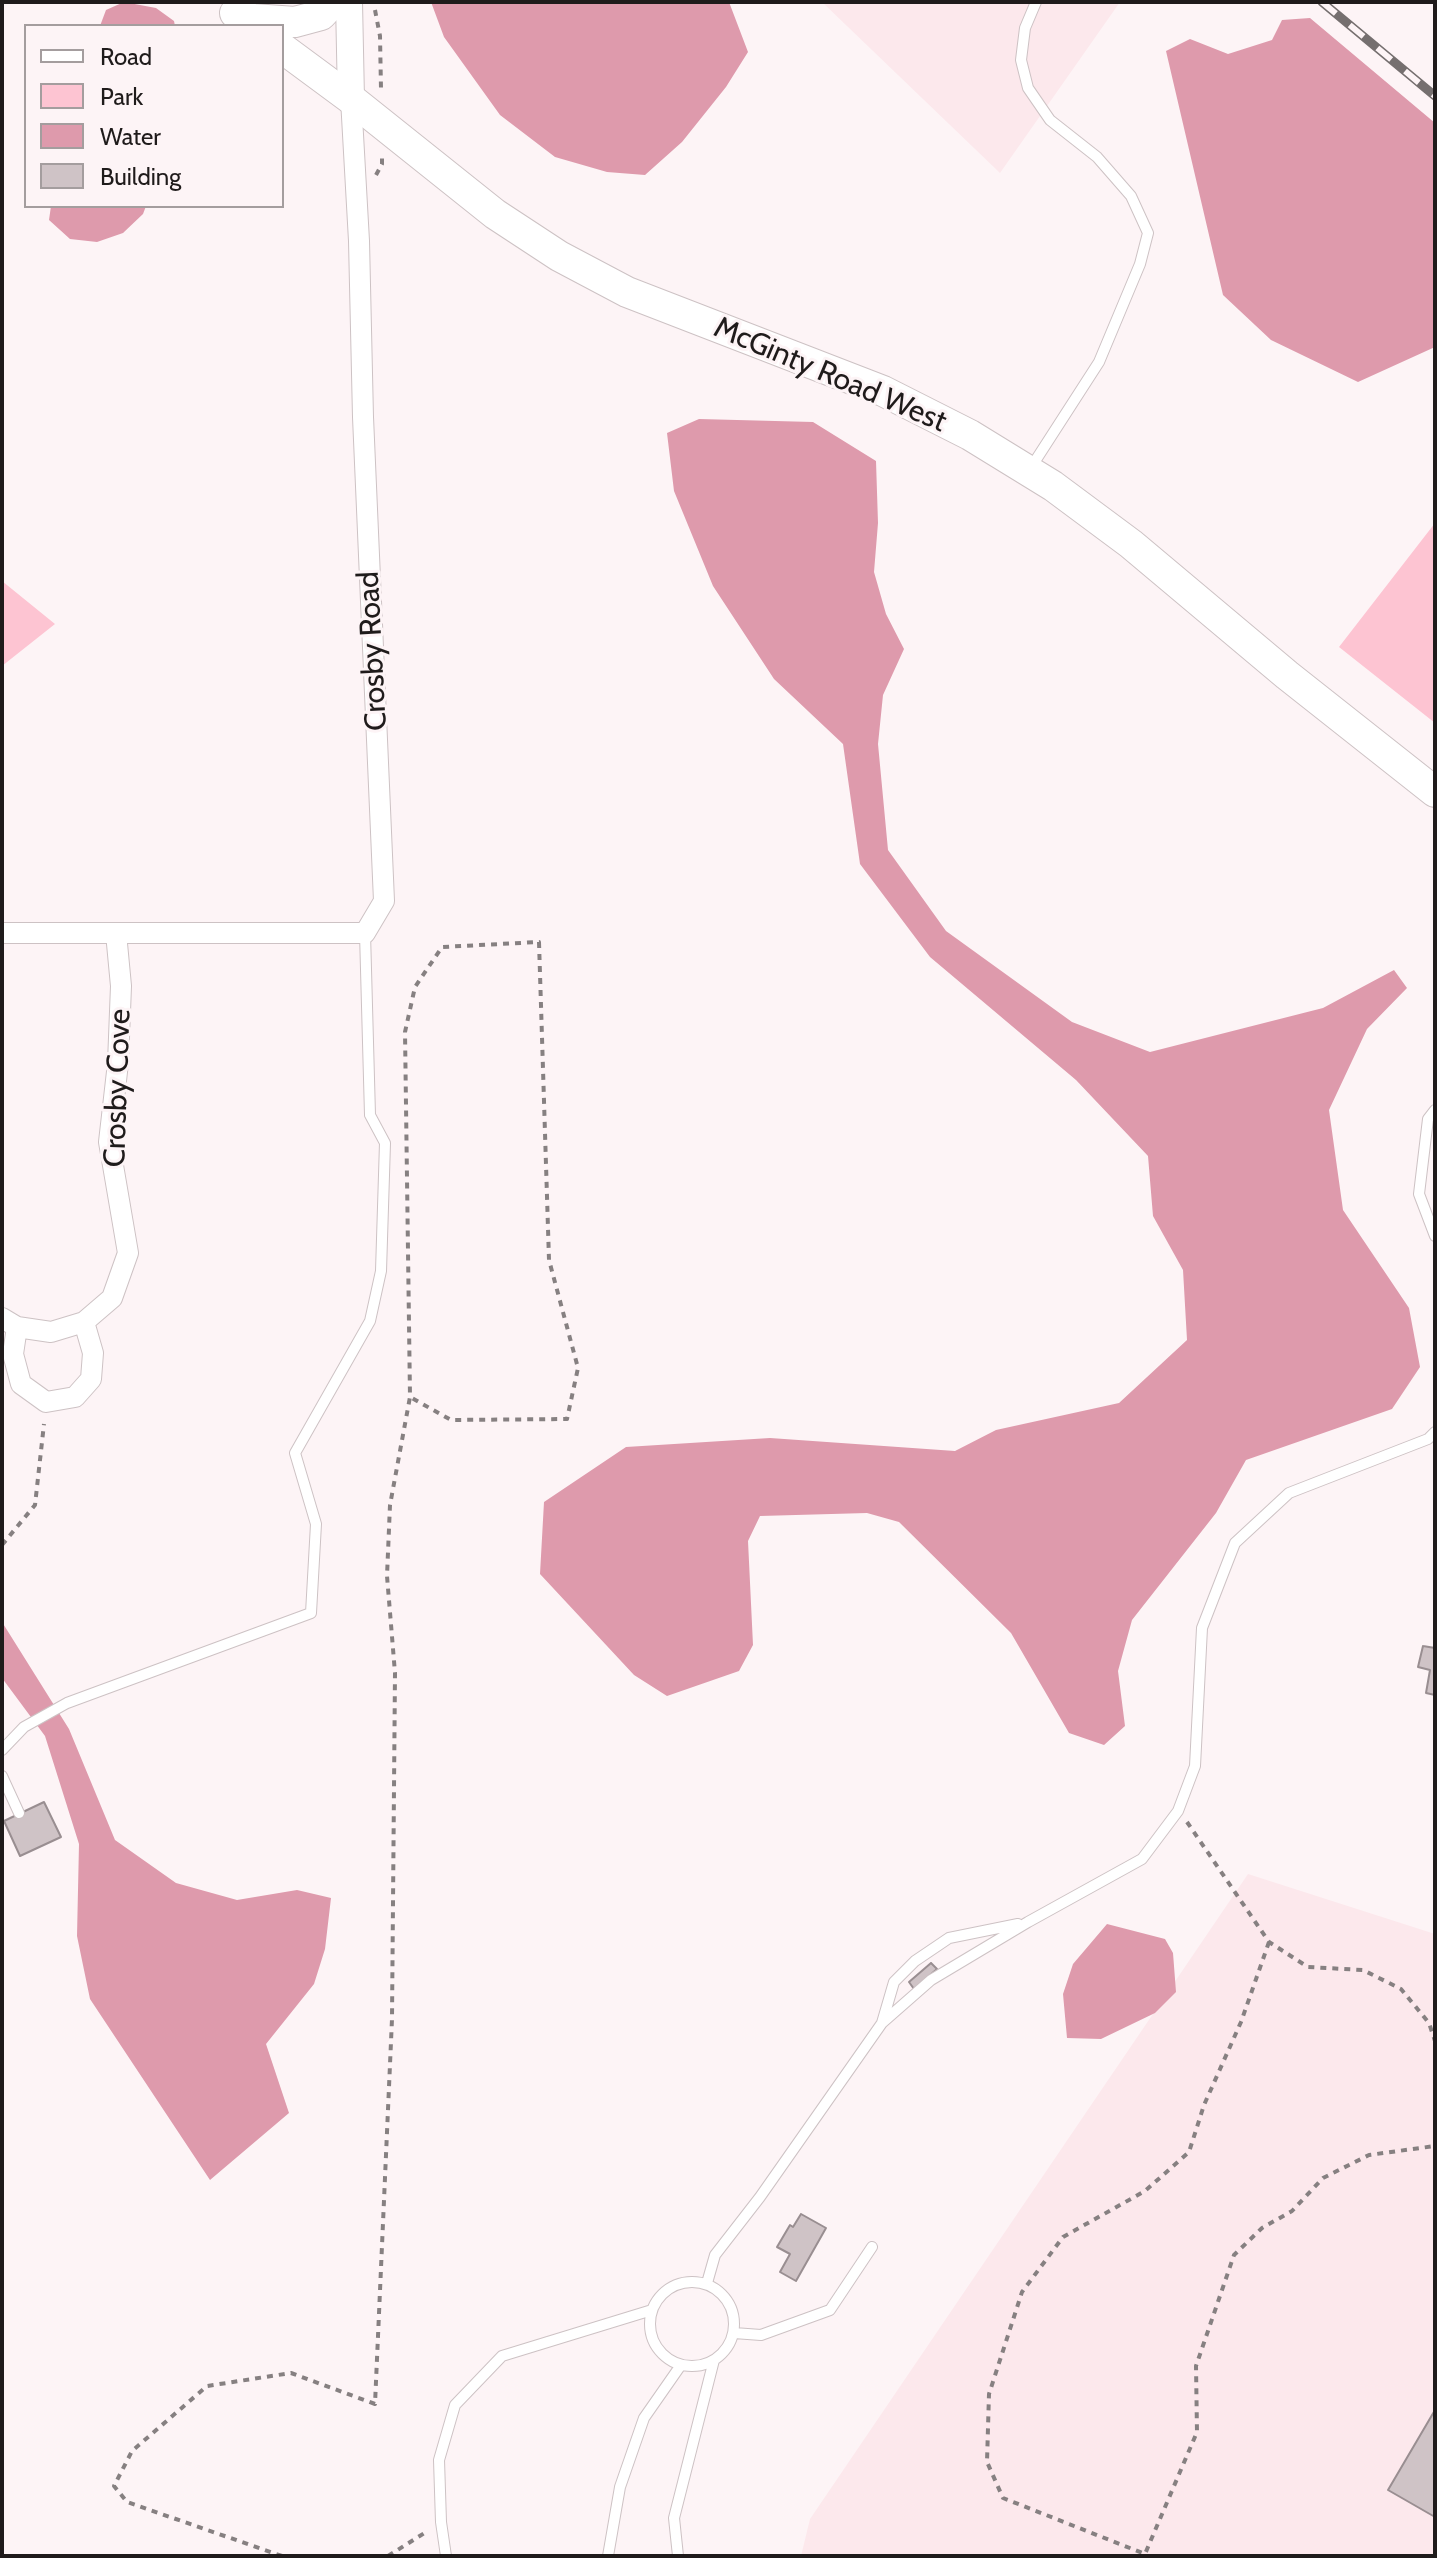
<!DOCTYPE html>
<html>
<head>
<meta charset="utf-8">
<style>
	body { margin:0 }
	#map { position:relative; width:1437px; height:2558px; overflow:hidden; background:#fdf4f6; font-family:Cabin,sans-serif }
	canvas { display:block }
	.frame { position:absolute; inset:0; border:4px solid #1f1b1b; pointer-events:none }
	.legend { position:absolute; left:24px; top:24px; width:260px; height:184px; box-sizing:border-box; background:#fdf4f6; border:2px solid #a49d9e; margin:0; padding:10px 14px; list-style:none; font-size:24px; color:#1f1b1b }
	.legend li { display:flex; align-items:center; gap:16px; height:40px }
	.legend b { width:40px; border:2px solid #a49d9e }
</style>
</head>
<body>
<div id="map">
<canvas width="1437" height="2558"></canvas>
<div class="frame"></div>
<ul class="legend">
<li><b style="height:10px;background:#fff"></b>Road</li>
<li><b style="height:22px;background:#fdc4d2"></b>Park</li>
<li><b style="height:22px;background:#de9aac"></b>Water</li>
<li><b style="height:22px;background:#cfc3c6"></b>Building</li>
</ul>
</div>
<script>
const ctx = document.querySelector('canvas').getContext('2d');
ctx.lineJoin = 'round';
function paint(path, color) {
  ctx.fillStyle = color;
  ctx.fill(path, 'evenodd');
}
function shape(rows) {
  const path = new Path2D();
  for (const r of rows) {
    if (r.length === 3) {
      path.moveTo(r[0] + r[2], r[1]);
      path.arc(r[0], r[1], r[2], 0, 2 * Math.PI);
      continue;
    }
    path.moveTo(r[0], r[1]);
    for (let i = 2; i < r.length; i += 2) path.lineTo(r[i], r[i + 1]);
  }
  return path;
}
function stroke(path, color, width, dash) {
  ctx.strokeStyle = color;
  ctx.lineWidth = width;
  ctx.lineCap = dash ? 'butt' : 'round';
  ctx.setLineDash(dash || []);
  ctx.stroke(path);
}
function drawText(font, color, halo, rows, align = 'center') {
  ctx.font = font + ' Cabin,sans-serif';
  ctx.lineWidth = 6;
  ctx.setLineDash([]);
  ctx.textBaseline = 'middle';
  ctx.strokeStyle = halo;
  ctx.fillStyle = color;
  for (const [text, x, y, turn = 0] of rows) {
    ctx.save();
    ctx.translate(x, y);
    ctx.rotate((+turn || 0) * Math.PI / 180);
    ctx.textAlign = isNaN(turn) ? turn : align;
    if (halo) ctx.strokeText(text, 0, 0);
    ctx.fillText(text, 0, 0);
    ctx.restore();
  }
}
paint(shape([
	[822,2,1120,2,1000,173],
	[1248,1874,1435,1934,1435,2556,801,2556,810,2519]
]), '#fce8ec');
paint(shape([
	[1435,523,1435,723,1339,647],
	[2,581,55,624,2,666]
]), '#fdc4d2');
paint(shape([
	[124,2,156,8,174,21,175,26,100,26,106,10],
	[431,2,729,2,748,52,726,87,682,142,645,175,607,172,555,157,500,115,444,37],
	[1310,18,1435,123,1435,347,1358,382,1271,340,1223,295,1166,51,1190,39,1228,54,1272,40,1282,20],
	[51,206,146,206,143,214,123,233,97,242,70,239,49,220],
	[699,419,813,422,876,461,878,523,874,572,886,614,904,649,883,695,878,744,888,850,946,931,1072,1022,1150,1052,1323,1008,1394,970,1407,988,1367,1029,1329,1110,1343,1210,1409,1308,1420,1367,1392,1409,1246,1460,1216,1513,1132,1620,1118,1671,1125,1726,1104,1745,1069,1733,1011,1633,899,1522,867,1513,760,1516,748,1541,753,1645,739,1671,667,1696,634,1675,540,1574,544,1502,626,1447,770,1438,955,1451,996,1430,1119,1403,1187,1340,1183,1270,1153,1216,1148,1156,1076,1080,930,957,860,864,843,744,774,679,713,586,674,491,667,433],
	[2,1622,69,1729,115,1840,176,1883,237,1900,297,1890,331,1898,325,1949,314,1984,266,2044,289,2113,210,2180,90,1999,77,1936,79,1844,45,1736,2,1678],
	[1107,1924,1165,1939,1173,1953,1176,1992,1155,2013,1101,2039,1067,2038,1063,1994,1073,1964]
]), '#de9aac');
const building = shape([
	[1423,1646,1435,1648,1435,1695,1426,1693,1430,1670,1418,1667,1423,1646],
	[44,1802,61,1837,20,1856,4,1821,44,1802],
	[931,1963,937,1969,914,1989,909,1982,931,1963],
	[801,2214,826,2228,796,2281,780,2272,790,2254,777,2247,790,2225,793,2227,801,2214],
	[1435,2410,1435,2517,1388,2490,1435,2410]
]);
paint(building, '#cfc3c6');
stroke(building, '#998e91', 2);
const service = shape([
	[1030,469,1099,362,1140,264,1148,233,1131,196,1097,157,1050,120,1028,88,1021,60,1025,28,1036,2],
	[1435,1110,1428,1119,1419,1194,1435,1236],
	[2,1750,24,1727,67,1703,311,1613,316,1524,295,1453,370,1321,381,1271,385,1143,370,1115,365,933],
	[2,1776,19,1813],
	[882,2023,894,1982,915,1961,949,1938,1018,1924],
	[692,2324,42],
	[707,2283,715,2255,760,2197,882,2023,931,1980,1028,1922,1142,1859,1178,1811,1195,1766,1202,1628,1235,1543,1289,1493,1428,1439,1435,1432],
	[734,2333,761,2335,830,2310,872,2247],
	[446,2556,441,2522,439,2460,455,2405,502,2356,652,2310],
	[608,2556,620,2487,644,2418,681,2365],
	[678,2556,674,2518,714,2360]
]);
const minor = shape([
	[2,933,365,933,384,901,363,417,359,241,351,99],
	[2,1318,17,1327,51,1332,84,1322,112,1298,128,1253,109,1142,118,1063,121,986,116,933],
	[17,1327,13,1354,21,1384,46,1402,75,1397,91,1379,93,1353,84,1322]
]);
const tertiary = shape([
	[349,2,351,99]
]);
const secondary = shape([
	[235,13,253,19,295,22,321,15,333,2],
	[282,48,351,99,495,214,559,256,627,292,883,391,970,435,1053,486,1131,544,1287,675,1435,792]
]);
stroke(service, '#cdc2c4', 12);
stroke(minor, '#cdc2c4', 22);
stroke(tertiary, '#cdc2c4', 28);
stroke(secondary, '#cdc2c4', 32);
stroke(shape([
	[375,10,380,36,381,89],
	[376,175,382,164,382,157],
	[2,1545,35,1505,44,1424],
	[1187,1822,1269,1942,1308,1967,1363,1970,1401,1989,1429,2023,1435,2041],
	[1269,1942,1241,2022,1204,2105,1189,2152,1145,2191,1063,2237,1022,2292,989,2394,987,2462,1003,2498,1145,2554,1197,2432,1196,2366,1234,2255,1262,2228,1292,2211,1323,2178,1369,2155,1435,2146],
	[282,2556,127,2502,114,2486,132,2451,207,2386,291,2373,375,2404,392,2019,395,1673,387,1576,390,1505,410,1397,405,1032,415,987,442,947,539,942,549,1260,578,1368,567,1419,451,1420,410,1397],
	[388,2556,426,2532]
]), '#868081', 4, [6, 6]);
stroke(service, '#fff', 10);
stroke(minor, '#fff', 20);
stroke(tertiary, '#fff', 26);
stroke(secondary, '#fff', 30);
const rail = shape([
	[1322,2,1435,96]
]);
stroke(rail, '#756f6f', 9);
stroke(rail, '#fdf4f6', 6, [18]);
drawText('30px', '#1f1b1b', '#fdf4f6', [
	["McGinty Road West",830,375,23],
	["Crosby Road",373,651,-93],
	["Crosby Cove",118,1088,-88]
]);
</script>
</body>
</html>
